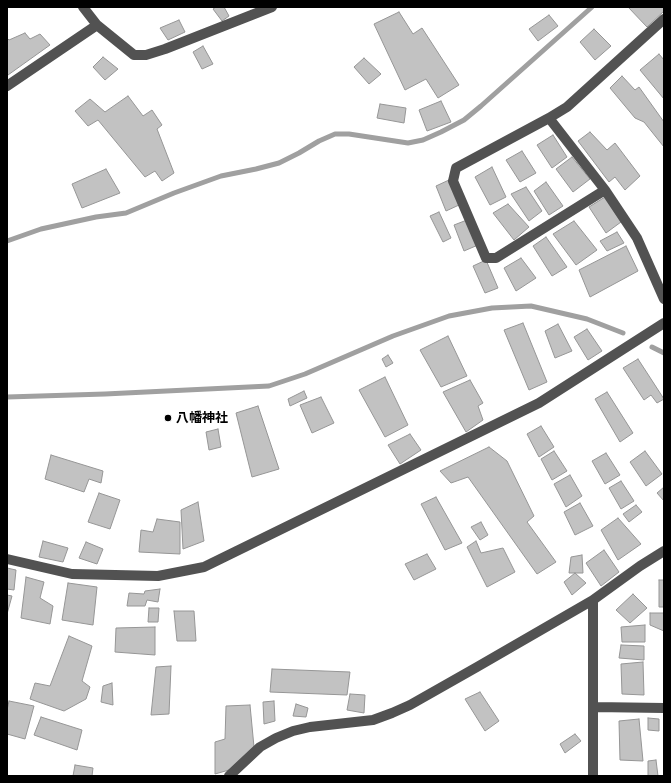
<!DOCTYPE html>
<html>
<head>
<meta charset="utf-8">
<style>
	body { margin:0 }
	#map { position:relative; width:671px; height:783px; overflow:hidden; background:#fff; font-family:"Public Sans",sans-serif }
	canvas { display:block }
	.frame { position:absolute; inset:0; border:8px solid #000; pointer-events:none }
</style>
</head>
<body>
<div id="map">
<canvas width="671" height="783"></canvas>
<div class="frame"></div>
</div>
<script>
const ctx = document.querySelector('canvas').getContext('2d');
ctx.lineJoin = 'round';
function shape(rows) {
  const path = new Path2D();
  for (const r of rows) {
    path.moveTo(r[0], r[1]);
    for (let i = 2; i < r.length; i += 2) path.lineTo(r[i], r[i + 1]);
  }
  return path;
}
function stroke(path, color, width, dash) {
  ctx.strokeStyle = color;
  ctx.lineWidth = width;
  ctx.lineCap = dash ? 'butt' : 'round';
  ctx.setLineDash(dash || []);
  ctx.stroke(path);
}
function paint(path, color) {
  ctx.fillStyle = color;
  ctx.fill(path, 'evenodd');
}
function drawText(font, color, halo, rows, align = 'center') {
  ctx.font = font + ' "Public Sans","Noto Sans JP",sans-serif';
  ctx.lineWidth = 3;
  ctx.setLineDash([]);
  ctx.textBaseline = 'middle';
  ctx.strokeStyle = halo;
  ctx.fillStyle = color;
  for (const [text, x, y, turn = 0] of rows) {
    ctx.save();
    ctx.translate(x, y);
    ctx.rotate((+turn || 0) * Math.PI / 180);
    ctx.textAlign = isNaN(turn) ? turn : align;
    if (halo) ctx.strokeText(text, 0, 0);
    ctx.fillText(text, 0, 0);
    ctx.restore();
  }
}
stroke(shape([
	[7,241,41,229,96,217,126,213,174,193,221,176,256,169,279,163,299,153,319,141,335,134,349,134,408,143,423,140,441,132,464,120,481,106,592,7],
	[652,347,664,353],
	[7,397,105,394,269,386,305,374,393,336,449,316,492,308,531,306,587,319,623,333]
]), '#a0a0a0', 5);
const building = shape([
	[216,7,224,7,229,16,222,21,213,9,216,7],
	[628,7,664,7,664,11,647,27,628,7],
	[399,12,413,34,422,28,459,85,438,98,426,79,405,90,374,24,399,12],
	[549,15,558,26,538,41,529,29,549,15],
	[179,20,185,32,168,40,160,28,179,20],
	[594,29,611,46,595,60,580,42,594,29],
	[25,33,30,39,40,34,50,45,8,75,7,74,7,38,9,40,25,33],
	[203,46,213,64,202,69,193,52,203,46],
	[659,54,664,60,664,99,640,70,659,54],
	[103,57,118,69,105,80,93,67,103,57],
	[364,58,381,74,369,84,354,67,364,58],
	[622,76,635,90,639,87,664,122,664,147,644,122,635,118,610,88,622,76],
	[128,96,143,116,152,110,162,125,157,129,174,173,162,181,155,171,145,177,98,120,88,126,75,111,90,99,105,112,128,96],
	[441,101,451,122,427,131,419,110,441,101],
	[380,104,406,108,404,123,377,118,380,104],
	[590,132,607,150,615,143,640,176,625,190,615,177,609,182,578,141,590,132],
	[553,135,567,157,552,168,537,145,553,135],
	[522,151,536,173,520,182,506,160,522,151],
	[572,157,590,179,573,192,556,169,572,157],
	[492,167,506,197,490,205,475,177,492,167],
	[106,169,120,193,82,208,72,184,106,169],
	[449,180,459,205,446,211,436,186,449,180],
	[546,182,563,206,549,215,534,191,546,182],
	[526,187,542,211,529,221,511,194,526,187],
	[605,197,621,222,606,233,589,207,605,197],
	[508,204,529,227,514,240,493,213,508,204],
	[439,212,451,238,443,242,430,216,439,212],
	[467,220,478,245,464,251,454,225,467,220],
	[574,221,597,250,576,265,553,234,574,221],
	[617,232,624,243,607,251,600,241,617,232],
	[546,237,567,267,552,276,533,246,546,237],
	[626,246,638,271,590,297,579,270,626,246],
	[521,258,536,278,516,291,504,268,521,258],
	[486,260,498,288,485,293,473,266,486,260],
	[523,323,547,382,529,390,504,330,523,323],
	[558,324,572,351,555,358,545,331,558,324],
	[587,329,602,351,588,360,574,337,587,329],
	[448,336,467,376,441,387,420,350,448,336],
	[388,355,393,363,386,367,382,359,388,355],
	[638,359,664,399,657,403,651,395,644,400,623,368,638,359],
	[385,377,408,425,385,437,359,390,385,377],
	[470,380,483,403,478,406,483,420,466,432,443,392,470,380],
	[304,391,307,398,290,406,288,399,304,391],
	[607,392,633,433,620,442,595,399,607,392],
	[321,397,334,423,312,433,300,405,321,397],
	[258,406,279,469,252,477,236,413,258,406],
	[541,426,554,447,539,457,527,434,541,426],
	[218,429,221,447,209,450,206,432,218,429],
	[410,434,421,450,400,464,388,445,410,434],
	[489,447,507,461,534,516,527,522,556,562,537,574,468,477,451,483,440,471,489,447],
	[554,451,567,471,552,480,541,459,554,451],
	[645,451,662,474,646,486,630,462,645,451],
	[606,453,620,475,605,484,592,461,606,453],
	[51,455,103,471,101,483,89,479,84,492,45,479,51,455],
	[570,475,582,496,566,507,554,484,570,475],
	[621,481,634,501,621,509,609,488,621,481],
	[664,487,664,501,657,493,664,487],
	[99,493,120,500,110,529,88,522,99,493],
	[436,497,462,543,445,550,421,504,436,497],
	[198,502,204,541,183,549,181,510,198,502],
	[580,503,593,526,575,535,564,512,580,503],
	[636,505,642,512,629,522,623,514,636,505],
	[618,518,641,544,618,560,601,530,618,518],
	[157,519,180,522,180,554,139,552,141,530,153,532,157,519],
	[481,522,488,535,480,540,471,527,481,522],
	[43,541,68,548,63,562,39,557,43,541],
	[476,541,481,553,503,548,515,572,487,587,467,547,476,541],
	[86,542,103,549,97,564,79,558,86,542],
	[604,550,619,572,601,586,586,563,604,550],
	[427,554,436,569,414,580,405,564,427,554],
	[582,555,583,573,569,573,571,557,582,555],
	[7,568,16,570,14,590,7,589,7,568],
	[575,573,586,583,572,595,564,582,575,573],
	[26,577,44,582,40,598,53,606,50,624,21,618,26,577],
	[659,580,664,580,664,607,659,607,659,580],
	[68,583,97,587,93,625,62,620,68,583],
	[160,589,158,602,147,600,145,606,127,606,129,593,144,594,145,591,160,589],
	[633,594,647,608,630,623,616,610,633,594],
	[7,595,12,596,7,614,7,595],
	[149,608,159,608,158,622,148,622,149,608],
	[174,611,194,611,196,641,177,641,174,611],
	[650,613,664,613,664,631,650,625,650,613],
	[645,625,645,642,622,642,621,627,645,625],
	[155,627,155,655,115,652,116,628,155,627],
	[69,636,92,646,82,681,90,687,86,699,64,711,30,699,35,683,50,686,69,636],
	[621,645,644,646,644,660,619,658,621,645],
	[643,662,644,695,622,694,621,664,643,662],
	[171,666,169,714,151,715,156,667,171,666],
	[272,669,350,672,347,695,270,692,272,669],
	[112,683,113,705,101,702,103,686,112,683],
	[480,692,499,721,485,731,465,699,480,692],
	[350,694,365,695,364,713,347,710,350,694],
	[9,701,34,706,25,739,7,734,7,710,9,701],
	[274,701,275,721,264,724,263,702,274,701],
	[296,704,308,708,306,717,293,716,296,704],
	[250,705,254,747,229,770,215,774,215,742,225,739,226,706,250,705],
	[41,717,82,730,77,750,34,735,41,717],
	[648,718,659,719,659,731,648,730,648,718],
	[639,719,643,761,620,760,619,721,639,719],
	[575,734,581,741,565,753,560,744,575,734],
	[656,760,658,776,648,776,648,761,656,760],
	[75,765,93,768,92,776,73,776,75,765]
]);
paint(building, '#c2c2c2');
stroke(building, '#969696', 1);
stroke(shape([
	[83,7,97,25,134,55,146,55,165,49,272,7],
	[7,86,97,25],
	[549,118,605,190,496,258,486,258,453,181,456,168,549,118,567,107,664,19],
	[605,190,637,238,664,299],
	[7,559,72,574,158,576,204,567,539,403,664,323],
	[593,600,593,776],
	[594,707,664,708],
	[229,776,260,747,276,738,293,731,310,727,373,720,392,713,410,705,477,667,593,600,640,566,664,551]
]), '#525252', 10);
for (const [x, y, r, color] of [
	[168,418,4,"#000"]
]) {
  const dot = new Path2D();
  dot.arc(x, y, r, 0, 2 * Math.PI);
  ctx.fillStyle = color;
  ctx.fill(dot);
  stroke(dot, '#fff', 1.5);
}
drawText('bold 13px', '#000', '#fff', [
	["八幡神社",176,418]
], 'left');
</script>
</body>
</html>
